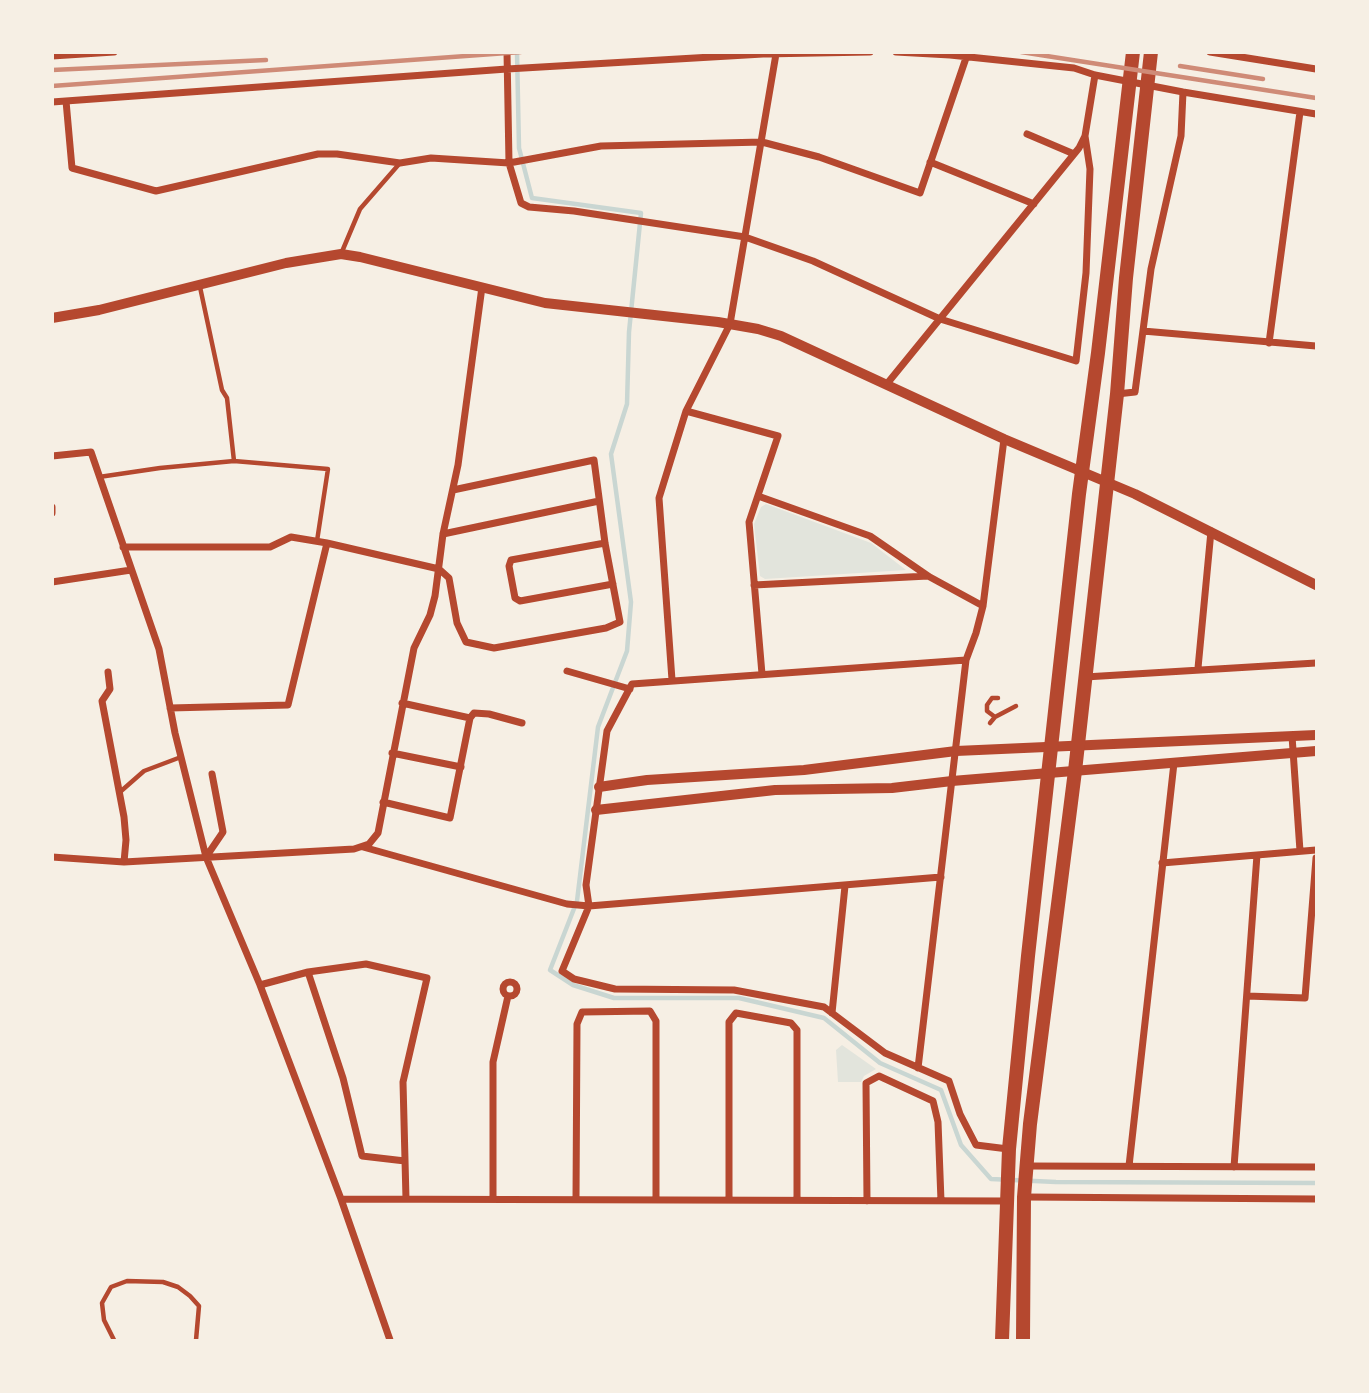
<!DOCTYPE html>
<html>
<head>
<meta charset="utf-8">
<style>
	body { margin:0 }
	#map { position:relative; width:1369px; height:1393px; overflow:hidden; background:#f6efe4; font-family:Quicksand,sans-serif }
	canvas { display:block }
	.frame { position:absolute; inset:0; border:54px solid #f6efe4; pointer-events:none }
</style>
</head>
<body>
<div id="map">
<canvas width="1369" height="1393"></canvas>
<div class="frame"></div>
</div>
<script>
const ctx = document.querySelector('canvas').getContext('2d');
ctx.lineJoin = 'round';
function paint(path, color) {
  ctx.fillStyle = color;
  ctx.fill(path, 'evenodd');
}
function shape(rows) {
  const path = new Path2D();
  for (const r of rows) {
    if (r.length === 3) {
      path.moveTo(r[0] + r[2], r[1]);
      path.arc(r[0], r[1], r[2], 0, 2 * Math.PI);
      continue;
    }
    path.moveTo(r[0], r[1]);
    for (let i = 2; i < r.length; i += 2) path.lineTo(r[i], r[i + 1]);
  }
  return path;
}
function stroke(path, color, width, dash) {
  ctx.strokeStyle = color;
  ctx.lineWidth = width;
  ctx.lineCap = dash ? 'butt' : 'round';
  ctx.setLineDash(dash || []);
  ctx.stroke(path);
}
paint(shape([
	[766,504,871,543,906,570,765,579,760,576,754,524,761,507],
	[842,1045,876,1069,864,1076,861,1082,838,1082,836,1050]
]), '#e2e4dc');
stroke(shape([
	[517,52,519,148,532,198,641,213,629,332,627,404,611,454,631,602,627,651,598,727,577,901,550,970,573,985,614,998,739,998,824,1018,880,1063,941,1090,961,1145,991,1179,1056,1182,1316,1183]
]), '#c9d6d2', 4.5);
stroke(shape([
	[341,254,360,209,400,163],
	[200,287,222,390,227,398,234,461],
	[99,477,160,468,234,461,328,469,317,541],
	[995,717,987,711,987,705,992,698,998,698],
	[990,723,995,717,1016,706],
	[120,792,144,771,181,757],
	[114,1340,104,1320,102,1303,111,1287,127,1281,163,1282,178,1287,190,1296,199,1306,196,1340]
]), '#b5482f', 4.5);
stroke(shape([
	[507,52,509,163,521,203,529,207,574,211,745,237,813,261,940,319,1076,361,1086,273,1090,169,1085,136],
	[896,52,950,55,1074,68,1095,75,1183,92,1316,114],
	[1210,52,1316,69],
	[52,56,114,52],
	[66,101,72,168,156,191,318,154,337,154,400,163,431,158,509,163,601,146,762,142,819,157,920,193,966,58],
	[52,102,507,69,763,54,870,52],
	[1027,134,1074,154],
	[930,162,1034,204],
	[1143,331,1316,346],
	[1269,343,1300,112],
	[886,385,1079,148,1085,136,1095,75],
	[1117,394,1135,392,1151,269,1181,136,1183,92],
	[686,411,778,436,749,522,762,674],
	[52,456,91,452,159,649,175,733,206,857,260,985,341,1199,390,1340],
	[758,496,870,536,928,576,983,606],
	[52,507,52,513],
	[443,534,599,501],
	[605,543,511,560,509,566,515,598,520,601,613,584],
	[123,547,270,547,291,537,327,543,439,569,449,578,457,623,466,642,494,648,606,628,620,622,605,543,594,460,453,490],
	[52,582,131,570],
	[754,585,928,576],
	[966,660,632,684,607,731,586,885,589,906,562,971,574,979,615,989,734,990,824,1007,885,1053,949,1081,960,1114,976,1145,1008,1149],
	[1198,668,1211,531],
	[567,671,630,689],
	[108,672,110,689,102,701,124,817,126,840,124,862],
	[1085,677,1316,663],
	[672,680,659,498,686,411,730,324,776,54],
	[402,703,470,718],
	[170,708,288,705,327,543],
	[1292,736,1300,851],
	[392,753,461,767],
	[383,802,450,818,470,718,474,713,489,714,522,723],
	[363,847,567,904,589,906,941,877],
	[52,857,124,862,354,849,369,844,378,833,414,648,430,615,435,596,443,534,458,465,482,287],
	[206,857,223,832,212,774],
	[1162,863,1316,850],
	[308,972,343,1078,362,1156,405,1161],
	[510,989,7],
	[260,985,308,972,366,964,427,978,403,1082,406,1199],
	[1247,996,1305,998,1316,858],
	[832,1013,845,886],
	[918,1068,966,660,976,633,983,606,1004,439],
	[1027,1166,1316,1167],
	[1129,1166,1174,763],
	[1234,1167,1257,855],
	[1024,1197,1316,1199],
	[341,1199,1007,1201],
	[493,1199,493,1062,508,996],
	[576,1199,577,1024,582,1012,650,1011,656,1021,656,1200],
	[729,1200,729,1022,736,1013,791,1023,797,1030,797,1200],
	[867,1201,866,1083,879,1076,933,1101,938,1122,941,1201]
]), '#b5482f', 7);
stroke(shape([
	[52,318,99,310,286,263,341,254,360,257,545,303,718,322,758,329,781,336,1004,439,1135,494,1316,585],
	[599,787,647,780,804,770,956,751,1316,735],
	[596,810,775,790,892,788,952,781,1316,751]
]), '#b5482f', 10);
stroke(shape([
	[1002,1340,1009,1149,1028,956,1079,494,1098,353,1133,52],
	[1023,1340,1024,1197,1030,1124,1075,771,1117,394,1126,278,1151,52]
]), '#b5482f', 14);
stroke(shape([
	[1021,52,1316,98],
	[1180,66,1263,79],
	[52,70,266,60],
	[52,86,521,52]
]), '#cf8b77', 4.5);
</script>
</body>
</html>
